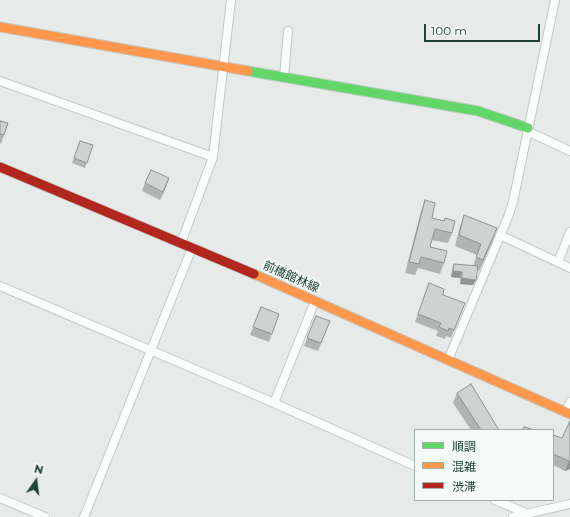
<!DOCTYPE html>
<html>
<head>
<meta charset="utf-8">
<style>
	body { margin:0 }
	#map { position:relative; width:570px; height:517px; overflow:hidden; background:#e6ebe9; font-family:Montserrat,"Noto Sans JP",sans-serif }
	canvas { display:block }
	.legend { position:absolute; left:414px; top:429px; width:140px; height:72px; box-sizing:border-box; background:#f4faf7; border:1px solid #9fb0ab; margin:0; padding:5px 7px; list-style:none; font-size:12px; color:#204239 }
	.legend li { display:flex; align-items:center; gap:8px; height:20px }
	.legend b { width:20px; border:1px solid #9fb0ab }
	.north { position:absolute; left:16px; top:461px; width:40px; height:40px; -webkit-text-stroke:3px #f4faf7; paint-order:stroke; rotate:14deg; font-size:11px; font-weight:700; line-height:16px; text-align:center; color:#204239 }
	.north::after { content:''; display:block; margin:auto; width:14px; height:18px; background:#204239; clip-path:polygon(50% 0,100% 100%,50% 72%,0 100%) }
	.scale { position:absolute; left:424px; top:24px; width:116px; height:18px; box-sizing:border-box; border:2px solid #204239; border-top:0; padding-left:5px; font-size:12px; line-height:14px; white-space:nowrap; color:#204239; -webkit-text-stroke:3px #f4faf7; paint-order:stroke }
</style>
</head>
<body>
<div id="map">
<canvas width="570" height="517"></canvas>
<ul class="legend">
<li><b style="height:5px;background:#63d668"></b>順調</li>
<li><b style="height:5px;background:#ff974d"></b>混雑</li>
<li><b style="height:5px;background:#b3261e"></b>渋滞</li>
</ul>
<div class="north">N</div>
<div class="scale">100 m</div>
</div>
<script>
const ctx = document.querySelector('canvas').getContext('2d');
ctx.lineJoin = 'round';
function shape(rows) {
  const path = new Path2D();
  for (const r of rows) {
    path.moveTo(r[0], r[1]);
    for (let i = 2; i < r.length; i += 2) path.lineTo(r[i], r[i + 1]);
  }
  return path;
}
function stroke(path, color, width, dash) {
  ctx.strokeStyle = color;
  ctx.lineWidth = width;
  ctx.lineCap = dash ? 'butt' : 'round';
  ctx.setLineDash(dash || []);
  ctx.stroke(path);
}
function paint(path, color) {
  ctx.fillStyle = color;
  ctx.fill(path, 'evenodd');
}
function drawText(font, color, halo, rows, align = 'center') {
  ctx.font = font + ' Montserrat,"Noto Sans JP",sans-serif';
  ctx.lineWidth = 4;
  ctx.setLineDash([]);
  ctx.textBaseline = 'middle';
  ctx.strokeStyle = halo;
  ctx.fillStyle = color;
  for (const [text, x, y, turn = 0] of rows) {
    ctx.save();
    ctx.translate(x, y);
    ctx.rotate((+turn || 0) * Math.PI / 180);
    ctx.textAlign = isNaN(turn) ? turn : align;
    if (halo) ctx.strokeText(text, 0, 0);
    ctx.fillText(text, 0, 0);
    ctx.restore();
  }
}
const street = shape([
	[284,77,288,31],
	[0,81,213,157],
	[527,131,570,151],
	[500,235,570,268],
	[181,243,213,157,231,0],
	[558,262,570,232],
	[0,286,274,403,415,466],
	[448,360,508,217,513,202,555,0],
	[274,403,315,301],
	[566,412,570,402],
	[0,498,45,517],
	[495,500,528,514],
	[84,517,192,248],
	[513,517,570,504]
]);
const fast = shape([
	[248,71,478,111,528,128]
]);
const slow = shape([
	[0,27,248,71],
	[254,274,570,414]
]);
const jam = shape([
	[0,167,254,274]
]);
stroke(street, '#c3c8c6', 10);
stroke(fast, '#c1c9c6', 11);
stroke(slow, '#c1c9c6', 11);
stroke(jam, '#c1c9c6', 11);
stroke(street, '#fbfcfc', 8);
stroke(fast, '#63d668', 9);
stroke(slow, '#ff974d', 9);
stroke(jam, '#b3261e', 9);
paint(shape([
	[0,121,8,123,1,144,0,143],
	[80,141,93,145,85,168,72,163],
	[169,178,166,187,160,200,142,191,145,183],
	[425,200,432,218,444,221,445,218,452,233,448,243,432,240,430,247,444,263,440,274,418,268,415,275,405,273,421,211],
	[464,215,493,239,479,271,477,270,473,285,460,284,460,278,451,277,452,269,454,264,473,266,477,255,455,246,460,226],
	[429,283,462,311,451,338,446,336,445,339,436,336,438,331,415,322],
	[261,307,279,314,269,342,250,335],
	[316,316,330,321,318,351,304,346],
	[457,393,499,430,471,430,453,403],
	[570,421,570,469,565,471,553,465,553,435,562,438]
]), '#afb5b3');
paint(shape([
	[169,178,166,187,160,200,163,192],
	[497,228,493,239,479,271,483,260],
	[453,271,462,272,460,278,451,277],
	[462,278,476,280,473,285,460,284],
	[569,461,570,461,570,469,565,471]
]), '#8f9492');
const building = shape([
	[0,121,8,123,4,135,0,134,0,121],
	[80,141,93,145,87,163,74,158,80,141],
	[151,170,169,178,163,192,145,183,151,170],
	[425,200,435,203,432,218,444,221,445,218,455,221,452,233,435,229,430,247,447,251,444,263,421,257,419,264,409,262,425,200],
	[464,215,497,228,483,260,476,257,481,244,459,235,464,215],
	[454,264,478,266,476,280,462,278,462,272,453,271,454,264],
	[429,283,444,289,443,295,465,303,454,330,449,328,448,331,439,327,441,323,418,314,429,283],
	[261,307,279,314,272,334,253,327,261,307],
	[316,316,330,321,321,343,307,338,316,316],
	[471,384,499,430,481,430,457,393,471,384],
	[570,421,570,461,569,461,553,454,553,435,562,438,570,421],
	[524,427,535,430,522,430,524,427]
]);
paint(building, '#ccd3d0');
stroke(building, '#8f9492', 1);
drawText('12px', '#204239', '#f4faf7', [
	["前橋館林線",291,277,24]
]);
</script>
</body>
</html>
